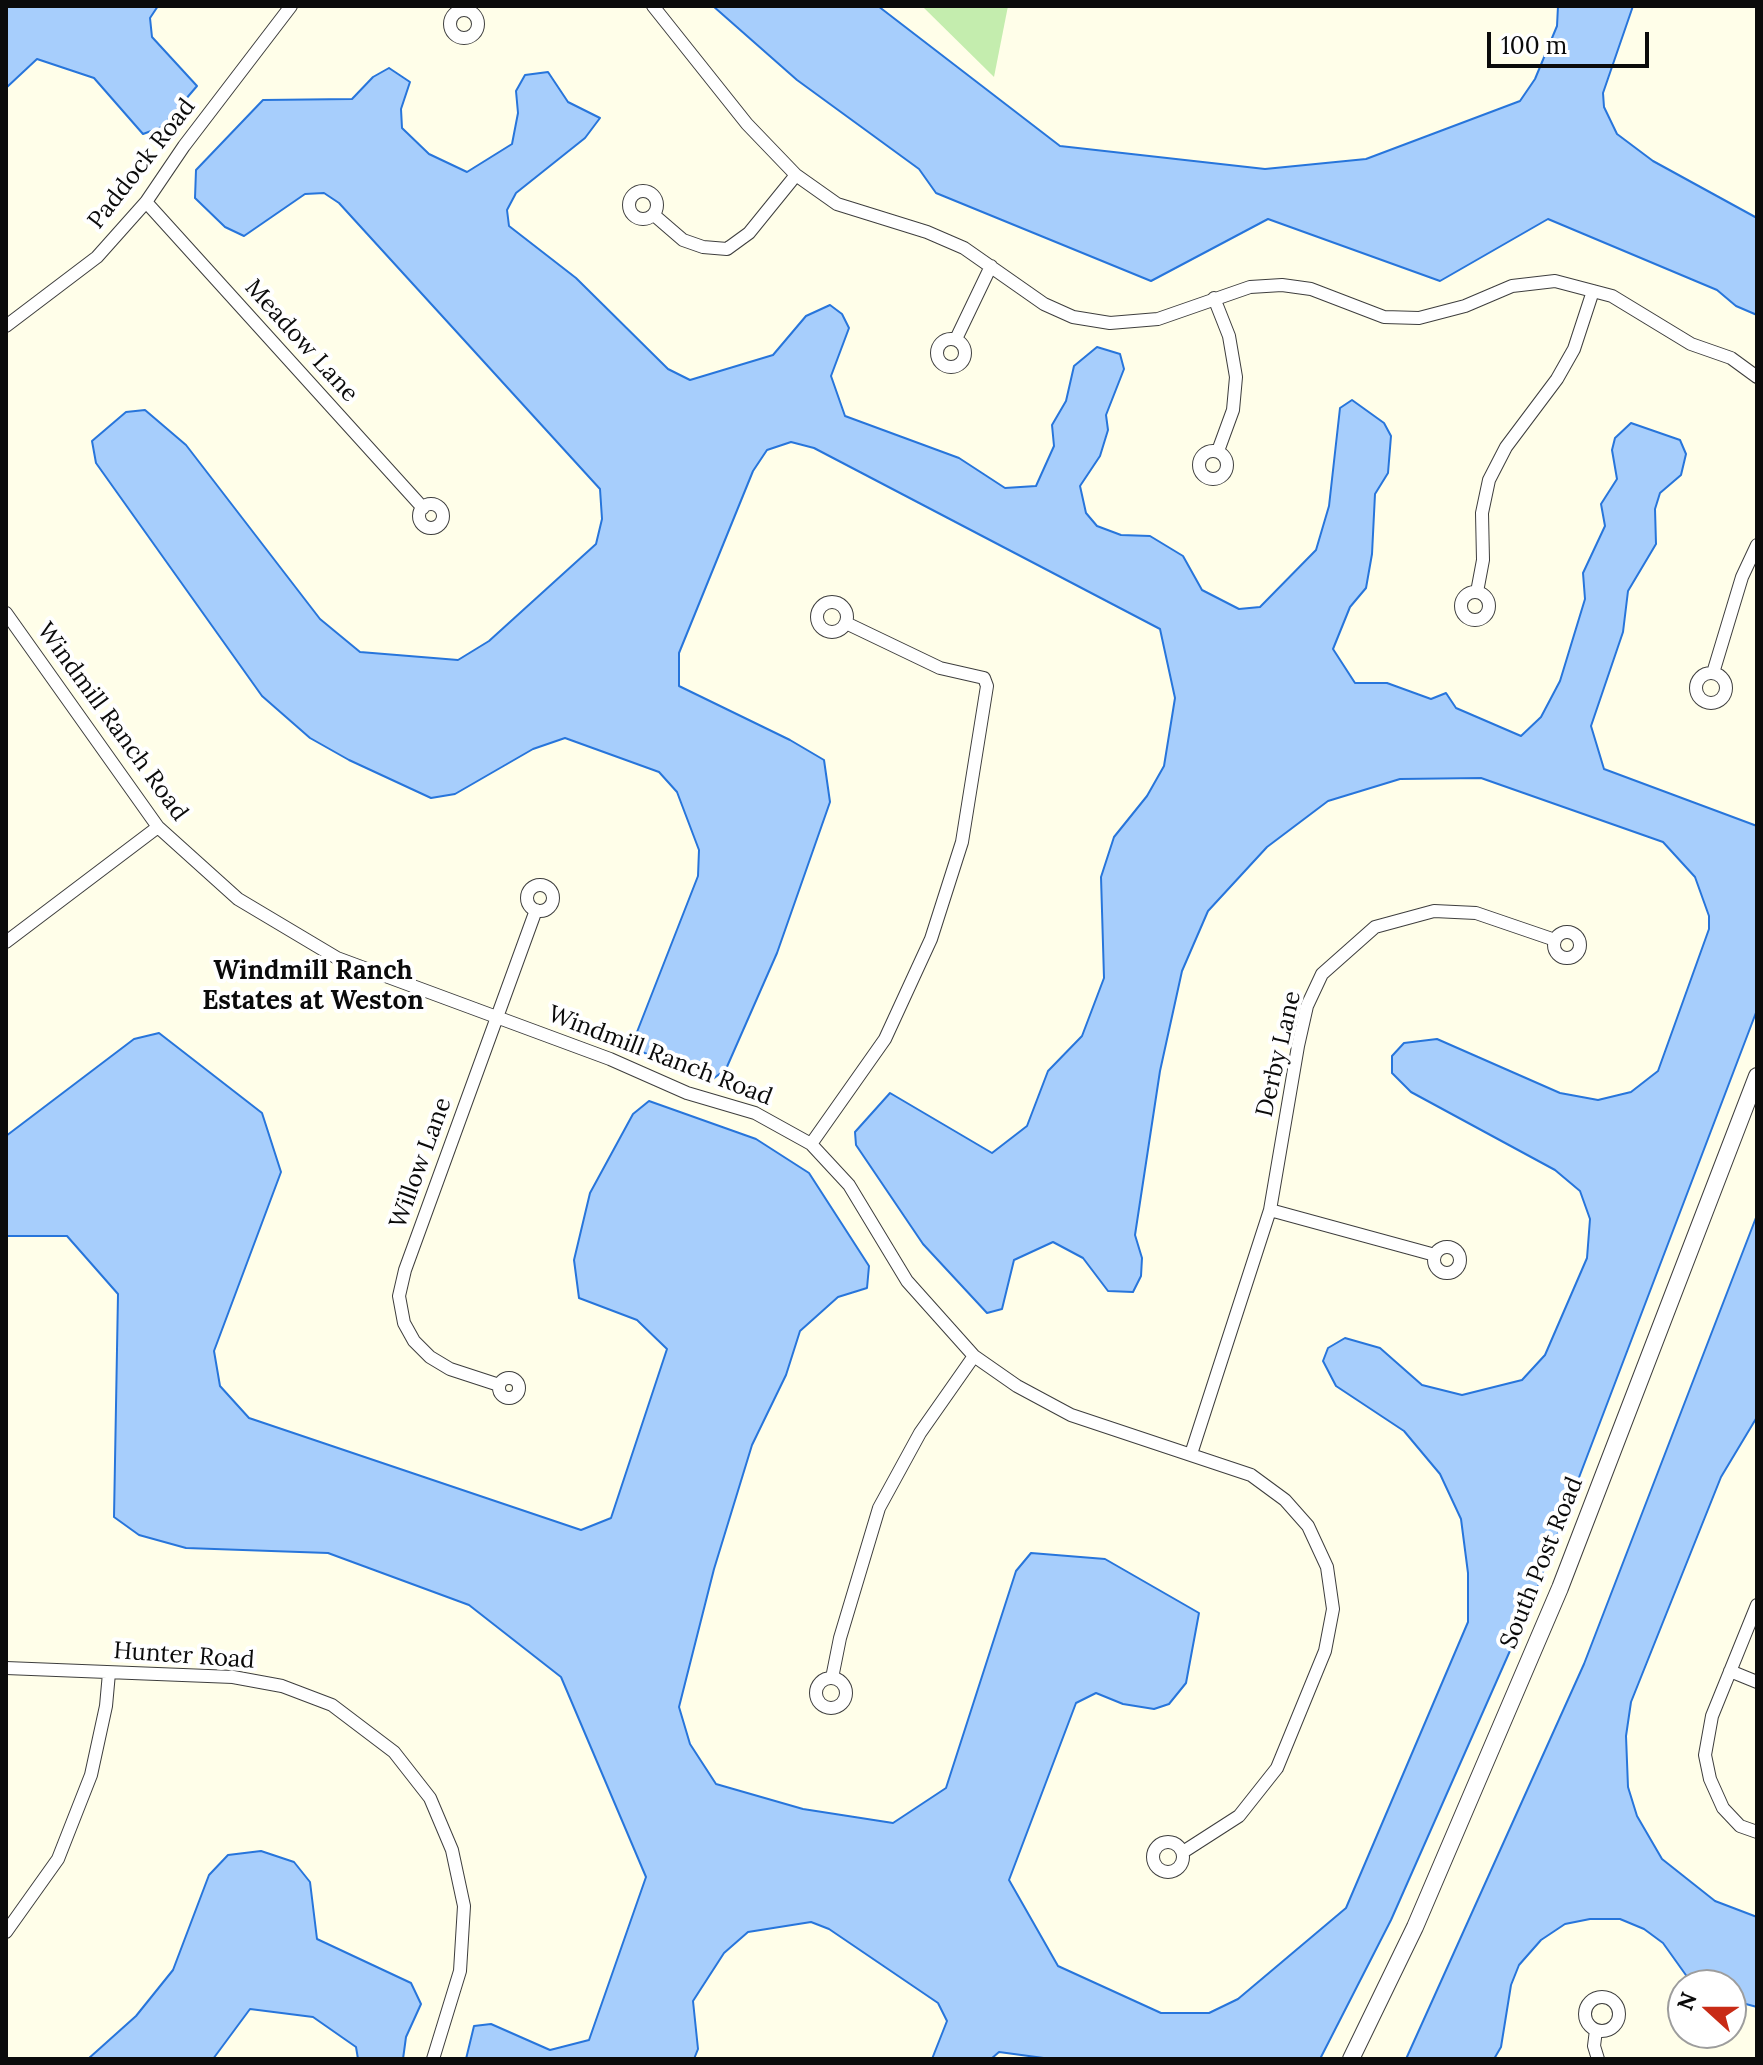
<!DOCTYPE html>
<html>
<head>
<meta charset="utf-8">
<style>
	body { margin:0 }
	#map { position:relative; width:1763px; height:2065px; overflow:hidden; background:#fffee9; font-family:Lora,serif }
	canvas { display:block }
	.frame { position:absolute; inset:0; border:8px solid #0b0b0b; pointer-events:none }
	.north { position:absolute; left:1667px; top:1969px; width:80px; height:80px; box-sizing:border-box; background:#fff; border:2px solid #9d9d9d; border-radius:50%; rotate:291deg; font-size:22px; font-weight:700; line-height:32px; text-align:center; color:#0b0b0b }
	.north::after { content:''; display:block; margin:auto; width:28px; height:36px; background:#c82b16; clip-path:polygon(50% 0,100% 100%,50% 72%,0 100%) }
	.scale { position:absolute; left:1487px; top:32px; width:162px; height:36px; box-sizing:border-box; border:4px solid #0b0b0b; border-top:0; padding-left:10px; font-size:24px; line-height:28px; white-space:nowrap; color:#0b0b0b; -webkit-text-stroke:6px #fff; paint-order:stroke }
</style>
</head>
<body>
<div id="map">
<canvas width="1763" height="2065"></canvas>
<div class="frame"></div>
<div class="north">N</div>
<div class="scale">100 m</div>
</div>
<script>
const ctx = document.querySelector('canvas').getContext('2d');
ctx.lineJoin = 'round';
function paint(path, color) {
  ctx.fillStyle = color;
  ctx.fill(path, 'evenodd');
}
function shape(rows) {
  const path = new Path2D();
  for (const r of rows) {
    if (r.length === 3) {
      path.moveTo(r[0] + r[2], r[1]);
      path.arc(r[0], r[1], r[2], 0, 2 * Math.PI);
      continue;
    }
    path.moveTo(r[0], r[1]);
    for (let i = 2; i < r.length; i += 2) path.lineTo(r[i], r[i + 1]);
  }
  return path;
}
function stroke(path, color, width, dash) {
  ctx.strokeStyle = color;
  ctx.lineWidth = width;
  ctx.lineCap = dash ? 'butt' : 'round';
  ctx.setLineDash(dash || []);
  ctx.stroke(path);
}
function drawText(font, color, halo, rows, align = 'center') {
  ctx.font = font + ' Lora,serif';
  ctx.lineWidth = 8;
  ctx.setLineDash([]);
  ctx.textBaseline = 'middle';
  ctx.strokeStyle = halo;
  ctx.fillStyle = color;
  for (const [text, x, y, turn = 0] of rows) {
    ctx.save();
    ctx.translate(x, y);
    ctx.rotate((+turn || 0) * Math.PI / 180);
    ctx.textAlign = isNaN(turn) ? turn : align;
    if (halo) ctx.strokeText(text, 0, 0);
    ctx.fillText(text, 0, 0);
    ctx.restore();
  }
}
paint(shape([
	[922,6,1008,6,994,77]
]), '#c4edae');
const water = shape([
	[6,6,158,6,150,18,152,37,197,86,162,127,143,134,94,78,37,59,6,88,6,6],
	[713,6,878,6,1060,146,1265,169,1366,159,1520,101,1535,79,1557,26,1558,6,1633,6,1603,93,1604,107,1617,134,1653,161,1757,218,1757,315,1736,306,1717,290,1548,219,1440,281,1268,219,1151,281,936,193,919,169,797,80,713,6],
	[389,68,410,82,401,109,402,128,429,154,467,172,512,144,518,113,516,91,525,75,548,72,568,102,600,118,585,138,516,193,507,210,509,226,576,278,668,369,690,380,773,355,806,316,830,305,842,314,849,328,831,376,845,416,959,458,1005,488,1036,486,1054,446,1052,425,1066,401,1074,366,1097,347,1120,354,1124,369,1106,415,1108,430,1100,456,1080,486,1086,513,1097,526,1121,535,1150,536,1183,556,1202,590,1239,609,1260,607,1316,550,1329,506,1340,408,1352,400,1384,423,1391,436,1388,473,1375,494,1372,554,1366,588,1350,607,1333,649,1355,683,1387,683,1431,699,1446,693,1456,708,1521,736,1541,717,1560,681,1585,599,1583,573,1605,526,1601,504,1617,479,1612,450,1615,438,1631,423,1680,440,1686,454,1681,475,1660,493,1655,509,1656,544,1628,591,1623,632,1591,726,1604,769,1757,826,1757,1010,1532,1601,1391,1920,1320,2059,1051,2059,999,2052,991,2059,932,2059,947,2021,938,2003,829,1929,811,1922,748,1932,724,1953,693,2001,698,2049,694,2059,466,2059,474,2026,491,2024,550,2050,589,2040,646,1877,561,1677,469,1605,328,1553,186,1548,139,1535,114,1517,118,1294,67,1236,6,1236,6,1136,134,1039,159,1033,262,1113,281,1172,214,1351,220,1386,249,1418,581,1530,611,1518,667,1349,637,1320,579,1298,574,1260,590,1193,633,1114,649,1101,756,1139,809,1173,869,1266,867,1288,838,1297,800,1331,786,1375,752,1445,714,1569,679,1707,690,1744,716,1784,803,1809,893,1823,946,1788,1016,1571,1031,1553,1105,1559,1199,1613,1186,1683,1169,1704,1154,1709,1123,1704,1096,1693,1076,1703,1009,1880,1058,1966,1161,2013,1209,2013,1238,1999,1346,1908,1468,1622,1468,1573,1461,1519,1440,1474,1404,1431,1336,1386,1323,1361,1328,1348,1345,1338,1380,1348,1422,1385,1462,1395,1522,1380,1545,1355,1587,1258,1590,1219,1580,1191,1555,1170,1411,1092,1392,1073,1392,1056,1404,1043,1437,1039,1560,1093,1598,1100,1631,1092,1658,1071,1709,929,1709,916,1695,877,1663,842,1481,778,1400,779,1328,801,1267,847,1208,911,1182,971,1160,1071,1135,1235,1142,1258,1141,1276,1133,1292,1108,1291,1083,1258,1053,1242,1014,1260,1002,1309,987,1313,923,1244,856,1145,855,1132,890,1093,992,1153,1027,1126,1048,1071,1082,1036,1104,978,1101,877,1114,837,1147,796,1164,766,1175,698,1160,629,814,448,791,442,767,450,753,471,679,653,679,686,790,740,824,760,830,802,777,953,726,1069,713,1079,642,1052,637,1032,698,876,699,850,677,792,659,772,565,738,533,749,455,794,431,798,349,760,310,738,262,696,96,463,92,441,126,412,145,410,186,445,320,619,360,652,458,660,489,641,596,544,602,519,600,489,339,203,324,193,305,194,244,236,225,227,195,198,196,170,263,100,352,99,373,77,389,68],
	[1757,1215,1757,1417,1721,1477,1631,1702,1626,1736,1628,1787,1637,1816,1662,1859,1715,1901,1757,1917,1757,2007,1731,2000,1731,1985,1693,1985,1663,1943,1644,1929,1620,1919,1590,1919,1565,1924,1541,1940,1519,1965,1511,1985,1501,2047,1494,2059,1406,2059,1584,1664,1757,1215],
	[261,1851,294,1862,310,1882,317,1939,411,1983,421,2004,406,2037,403,2059,358,2059,356,2047,313,2017,250,2009,213,2059,88,2059,136,2016,173,1970,209,1875,228,1855,261,1851]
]);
paint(water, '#a7cefc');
stroke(water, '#2775db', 2);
const minor = shape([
	[653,6,747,124,796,175,837,204,927,232,964,248,1044,304,1073,317,1110,323,1158,319,1250,287,1282,285,1311,289,1384,317,1419,318,1465,306,1512,286,1555,281,1612,296,1691,344,1731,358,1757,377],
	[464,24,14],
	[643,205,14],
	[146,202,423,508],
	[654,215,683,240,703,247,727,249,749,233,796,175],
	[1214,298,1229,336,1236,377,1233,410,1218,451],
	[6,326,97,257,146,202,184,146,291,6],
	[951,353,14],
	[956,339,991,266],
	[1213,465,14],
	[431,516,12],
	[1477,592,1483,560,1482,513,1489,480,1506,447,1557,379,1574,349,1593,291],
	[1475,606,14],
	[832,617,15],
	[6,613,158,827,238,899,337,958,610,1059,687,1093,755,1113,811,1144,849,1185,907,1281,974,1356,1017,1386,1071,1415,1251,1475,1285,1500,1308,1526,1327,1567,1333,1609,1325,1651,1277,1768,1239,1816,1183,1852],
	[1713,673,1742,577,1757,545],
	[1711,688,15],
	[540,898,13],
	[1567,945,13],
	[6,942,158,827],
	[811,1144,885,1039,931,939,962,842,987,686,984,678,940,668,846,623],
	[1270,1210,1435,1255],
	[1447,1260,13],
	[509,1388,10],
	[499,1385,450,1369,430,1357,414,1341,404,1323,399,1296,405,1270,536,910],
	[1191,1454,1270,1210,1298,1046,1307,1006,1322,974,1375,927,1434,911,1476,913,1555,940],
	[1757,1605,1712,1716,1705,1755,1710,1779,1723,1808,1740,1826,1757,1832],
	[6,1668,233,1677,282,1686,332,1705,394,1752,430,1798,452,1850,464,1906,460,1971,433,2059],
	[1730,1671,1757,1682],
	[832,1678,840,1638,879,1508,920,1433,974,1356],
	[831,1693,15],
	[1168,1857,15],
	[6,1932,58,1859,91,1775,106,1706,109,1673],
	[1602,2014,17],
	[1596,2030,1594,2046,1598,2059]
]);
const tertiary = shape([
	[1351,2059,1415,1927,1560,1588,1757,1076]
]);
stroke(minor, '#3e3e3e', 14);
stroke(tertiary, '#3e3e3e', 18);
stroke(minor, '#fff', 12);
stroke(tertiary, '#fff', 16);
drawText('24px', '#0b0b0b', '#fff', [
	["Paddock Road",142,164,-52],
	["Meadow Lane",301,341,48],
	["Windmill Ranch Road",112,722,54],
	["Derby Lane",1279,1054,-77],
	["Windmill Ranch Road",660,1056,21],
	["Willow Lane",421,1163,-70],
	["South Post Road",1542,1563,-68],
	["Hunter Road",184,1656,4]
]);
drawText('bold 26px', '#0b0b0b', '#fff', [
	["Windmill Ranch",313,972],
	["Estates at Weston",313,1002]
]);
</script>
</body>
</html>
